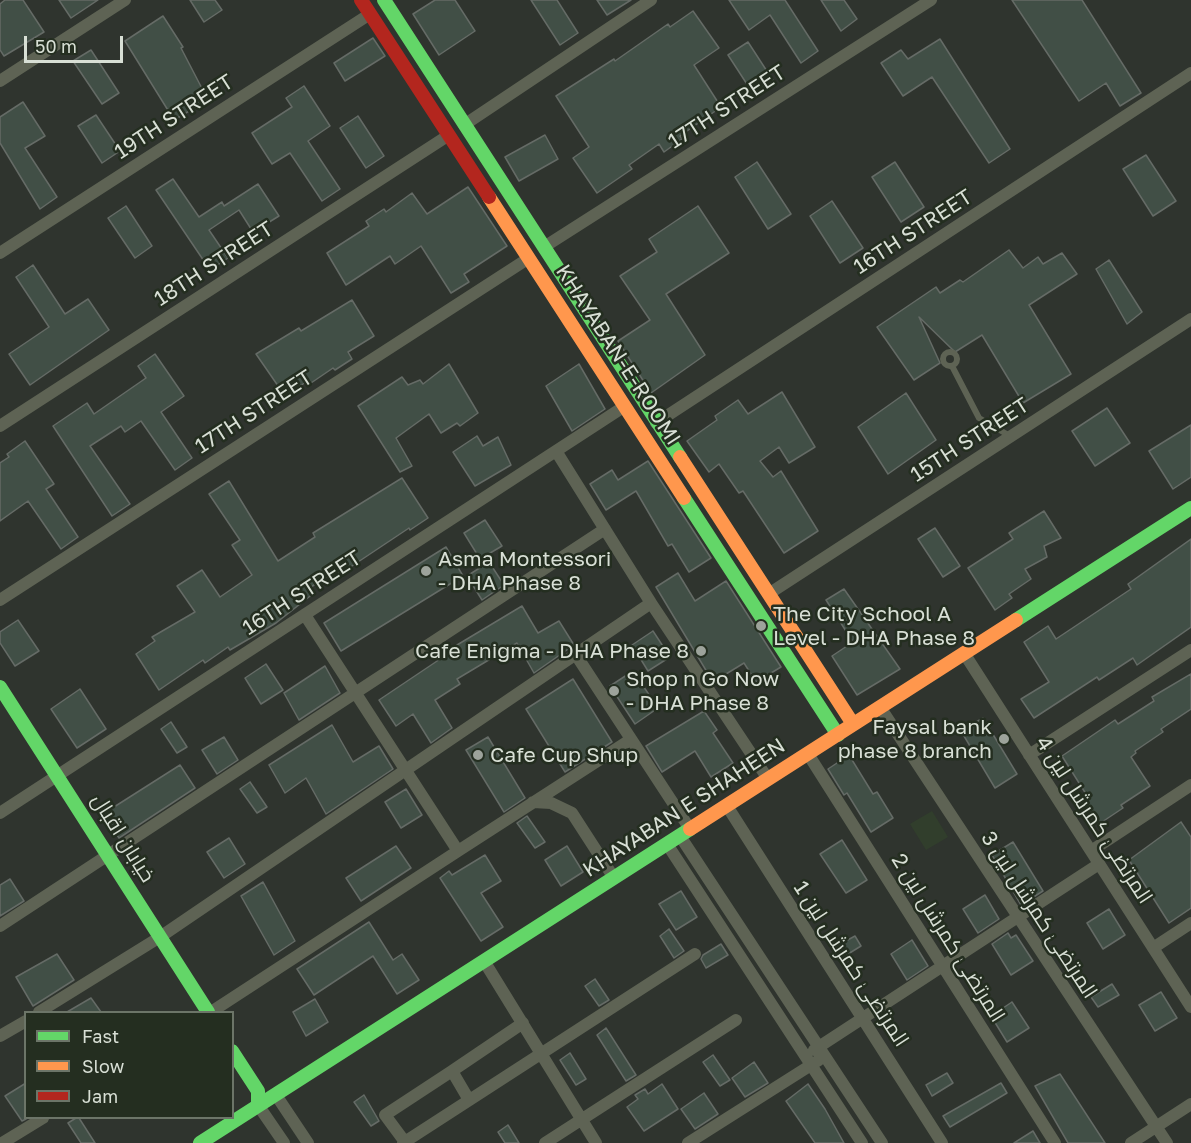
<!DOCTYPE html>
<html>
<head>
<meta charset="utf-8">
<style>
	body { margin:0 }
	#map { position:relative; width:1191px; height:1143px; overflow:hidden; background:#2f342e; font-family:"Golos Text",sans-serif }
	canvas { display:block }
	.legend { position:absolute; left:24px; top:1011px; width:210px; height:108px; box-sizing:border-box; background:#242e20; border:2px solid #6c7568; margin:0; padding:8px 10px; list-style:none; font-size:18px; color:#d8dfd5 }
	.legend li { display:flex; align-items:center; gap:12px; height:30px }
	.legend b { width:30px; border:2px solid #6c7568 }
	.scale { position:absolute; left:24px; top:36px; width:99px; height:27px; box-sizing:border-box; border:3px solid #d8dfd5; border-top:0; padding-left:8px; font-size:18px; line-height:21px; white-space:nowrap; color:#d8dfd5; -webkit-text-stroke:4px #242e20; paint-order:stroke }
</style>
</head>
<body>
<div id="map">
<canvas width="1191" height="1143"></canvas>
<ul class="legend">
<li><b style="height:8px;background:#63d668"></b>Fast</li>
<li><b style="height:8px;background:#ff974d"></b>Slow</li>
<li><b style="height:8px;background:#b3261e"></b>Jam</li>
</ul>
<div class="scale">50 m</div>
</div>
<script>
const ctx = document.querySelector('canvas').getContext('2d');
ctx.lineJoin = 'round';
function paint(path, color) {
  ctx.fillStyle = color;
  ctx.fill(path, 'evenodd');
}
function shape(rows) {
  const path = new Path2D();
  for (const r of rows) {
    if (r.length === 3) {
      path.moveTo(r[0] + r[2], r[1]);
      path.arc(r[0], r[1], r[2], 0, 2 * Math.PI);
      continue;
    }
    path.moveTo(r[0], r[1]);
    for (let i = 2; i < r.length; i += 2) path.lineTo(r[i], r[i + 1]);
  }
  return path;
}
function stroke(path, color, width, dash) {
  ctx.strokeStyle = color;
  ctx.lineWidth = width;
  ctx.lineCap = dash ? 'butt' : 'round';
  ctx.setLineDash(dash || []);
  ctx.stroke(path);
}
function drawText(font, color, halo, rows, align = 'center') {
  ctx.font = font + ' "Golos Text",Cairo,sans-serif';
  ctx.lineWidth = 5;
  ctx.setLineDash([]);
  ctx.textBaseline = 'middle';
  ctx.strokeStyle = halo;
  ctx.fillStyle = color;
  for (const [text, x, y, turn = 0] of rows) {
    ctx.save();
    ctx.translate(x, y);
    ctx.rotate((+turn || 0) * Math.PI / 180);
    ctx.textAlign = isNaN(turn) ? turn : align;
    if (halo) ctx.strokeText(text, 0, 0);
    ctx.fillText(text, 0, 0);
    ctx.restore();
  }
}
paint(shape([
	[932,811,948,837,926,850,910,824]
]), '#313e2c');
const building = shape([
	[5,0,23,0,44,32,4,56,0,50,0,4,5,0],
	[59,0,98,0,71,18,59,0],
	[190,0,215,0,222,10,204,22,190,0],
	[435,0,455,0,475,31,439,55,413,14,435,0],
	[531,0,557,0,578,33,560,45,531,0],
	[597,0,631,0,607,15,597,0],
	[729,0,785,0,818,51,801,63,770,15,749,30,729,0],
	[821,0,844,0,857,19,841,31,821,0],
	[1012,0,1082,0,1141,93,1120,106,1106,83,1079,101,1012,0],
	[693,11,719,48,694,65,721,107,680,136,682,139,664,152,659,144,629,165,632,169,597,193,573,158,589,147,556,96,614,59,615,61,668,24,670,27,693,11],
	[163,16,183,47,181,48,208,100,174,120,125,41,163,16],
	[373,38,385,56,345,81,334,63,373,38],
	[940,39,1010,149,989,163,932,77,903,96,881,63,901,50,908,59,940,39],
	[748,42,774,82,754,95,728,55,748,42],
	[91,50,119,93,102,104,73,61,91,50],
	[304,86,330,126,308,141,340,189,322,201,290,153,272,164,252,133,292,107,286,98,304,86],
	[23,102,45,136,25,148,57,197,40,209,0,143,0,117,23,102],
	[96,115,120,151,102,163,78,126,96,115],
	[358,116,384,156,366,168,340,128,358,116],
	[545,135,558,159,519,181,505,157,545,135],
	[1146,155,1176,201,1153,216,1123,169,1146,155],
	[757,162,791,214,768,229,735,177,757,162],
	[895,162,924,207,901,222,872,177,895,162],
	[173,179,199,217,222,202,224,206,258,184,279,216,253,232,239,210,209,230,228,258,210,270,156,190,173,179],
	[468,187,507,246,464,274,469,282,451,293,421,246,395,264,390,256,346,285,327,253,369,226,366,221,384,209,386,212,412,193,427,214,468,187],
	[832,201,863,248,840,263,810,216,832,201],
	[126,206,152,246,135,258,108,218,126,206],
	[698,206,729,253,666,294,705,355,651,393,618,341,650,320,620,276,657,252,649,239,698,206],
	[1009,250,1023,268,1038,257,1043,264,1062,253,1077,274,1029,305,1071,374,1023,403,982,335,955,352,919,317,940,363,914,380,877,327,936,287,940,293,960,280,963,282,1009,250],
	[1109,260,1142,312,1127,324,1096,269,1109,260],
	[33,265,65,314,88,299,109,330,30,385,9,354,49,327,16,277,33,265],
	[352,300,374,336,348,352,352,359,335,370,333,368,311,383,309,380,285,396,256,354,299,328,301,331,352,300],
	[155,354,184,396,161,412,192,458,175,470,141,421,125,432,121,426,90,446,130,504,112,516,53,426,87,403,94,414,146,378,138,366,155,354],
	[449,364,478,413,460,426,457,423,441,433,429,414,396,438,412,466,400,472,358,406,402,377,408,385,420,380,423,384,449,364],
	[579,364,605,409,572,431,546,386,579,364],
	[782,392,815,447,789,463,779,447,760,461,773,477,781,471,818,531,784,553,743,491,739,493,719,464,709,472,687,441,717,420,715,416,738,400,748,414,782,392],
	[906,393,936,440,888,474,858,427,906,393],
	[1107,408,1130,443,1095,466,1072,431,1107,408],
	[1191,425,1191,477,1173,489,1149,451,1191,425],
	[477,436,483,446,498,437,511,465,475,486,453,452,477,436],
	[25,441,54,484,46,489,78,537,61,549,28,501,0,521,0,463,9,457,7,454,25,441],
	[648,461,711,558,689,572,672,544,668,546,636,491,606,510,590,484,612,470,618,480,648,461],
	[402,478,428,518,410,530,409,528,340,574,337,570,311,587,314,593,276,623,230,650,228,647,205,663,203,660,159,690,136,654,155,641,152,637,195,612,177,586,202,570,220,597,252,575,232,545,240,540,209,494,229,481,278,561,315,537,313,533,402,478],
	[1044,511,1061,538,1044,546,1047,557,1025,569,1031,579,1009,594,1012,598,995,610,968,568,1013,539,1009,533,1044,511],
	[485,520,502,546,480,559,464,533,485,520],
	[935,528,960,566,943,577,918,539,935,528],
	[1191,539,1191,627,1137,665,1133,658,1099,680,1097,677,1034,718,1021,699,1049,682,1024,642,1048,626,1056,639,1131,589,1128,584,1191,539],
	[446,547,463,576,341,651,324,623,446,547],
	[489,562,504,585,482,600,467,576,489,562],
	[678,573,695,601,726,581,781,667,756,682,744,663,713,682,656,587,678,573],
	[844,589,900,669,857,695,832,656,853,642,826,600,844,589],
	[522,606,538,633,559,621,574,645,534,673,517,643,457,679,460,684,435,700,452,728,431,743,413,714,396,726,379,700,458,647,457,645,522,606],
	[18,620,39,651,15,666,0,643,0,632,18,620],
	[653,631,670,657,648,671,632,645,653,631],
	[266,664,283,690,261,704,245,678,266,664],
	[325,666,340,693,299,720,284,693,325,666],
	[633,671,658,708,635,724,610,686,633,671],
	[1191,674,1191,709,1161,729,1163,732,1135,751,1136,753,1131,757,1150,786,1121,805,1123,808,1099,824,1082,797,1086,794,1062,756,1115,720,1118,724,1154,701,1152,697,1191,674],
	[573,679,612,742,565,772,526,709,573,679],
	[80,689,106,729,77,748,51,709,80,689],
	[704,711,717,730,713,733,733,763,711,777,695,751,662,772,646,746,704,711],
	[983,718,1017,774,995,788,961,731,983,718],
	[171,722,187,747,177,753,161,729,171,722],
	[332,725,353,762,379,746,393,769,326,814,306,778,285,793,269,765,332,725],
	[224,737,238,760,217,774,202,750,224,737],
	[488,737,525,798,504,812,466,750,488,737],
	[849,755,873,794,877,792,893,818,871,832,847,793,844,795,828,769,849,755],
	[180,765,195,788,119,838,103,814,180,765],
	[250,782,267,807,257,813,240,789,250,782],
	[406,789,422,815,401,828,385,802,406,789],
	[527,816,545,842,535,848,517,823,527,816],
	[1181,822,1191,837,1191,908,1169,923,1129,860,1181,822],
	[229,838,245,864,224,878,207,852,229,838],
	[842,840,867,880,846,893,820,854,842,840],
	[1013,842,1043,891,1021,905,992,855,1013,842],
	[396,846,411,868,361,901,346,878,396,846],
	[567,846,583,872,561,886,545,860,567,846],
	[485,855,501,881,481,893,503,927,481,941,440,878,449,871,452,875,485,855],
	[10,879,24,901,0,916,0,885,10,879],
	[263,882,295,941,274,955,241,896,263,882],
	[681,891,697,917,676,930,659,904,681,891],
	[985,895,999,919,978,933,963,909,985,895],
	[1109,909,1125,935,1103,949,1087,923,1109,909],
	[369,922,393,960,402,954,419,980,397,994,373,956,314,995,297,969,369,922],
	[669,929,684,951,674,958,660,936,669,929],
	[1008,933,1011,938,1016,935,1033,961,1011,975,992,944,1008,933],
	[855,936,861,946,840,959,833,948,855,936],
	[912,940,928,966,907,980,891,954,912,940],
	[721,944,728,955,706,968,701,959,703,955,721,944],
	[57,954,74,980,33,1006,16,977,57,954],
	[595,979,609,1000,599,1006,585,986,595,979],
	[1112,984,1119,995,1098,1007,1091,997,1112,984],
	[1161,992,1177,1018,1155,1031,1139,1005,1161,992],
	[91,998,101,1012,67,1012,91,998],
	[315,999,328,1022,306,1036,293,1012,315,999],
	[1012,1002,1029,1028,1007,1042,991,1016,1012,1002],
	[606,1028,636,1075,626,1081,597,1035,606,1028],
	[570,1053,586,1079,576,1085,560,1060,570,1053],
	[713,1055,730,1080,720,1086,703,1062,713,1055],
	[754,1062,768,1083,745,1097,732,1078,754,1062],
	[947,1073,953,1083,932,1096,926,1085,947,1073],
	[1060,1074,1105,1143,1068,1143,1035,1086,1060,1074],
	[26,1083,26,1119,22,1121,5,1096,26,1083],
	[1001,1083,1007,1093,950,1127,943,1116,1001,1083],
	[662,1084,678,1109,644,1131,627,1107,638,1099,635,1095,645,1089,648,1094,662,1084],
	[808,1084,825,1109,844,1143,815,1143,786,1101,808,1084],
	[704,1093,718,1114,695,1129,681,1109,704,1093],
	[364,1095,379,1121,371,1126,354,1102,364,1095],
	[76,1118,79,1118,95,1143,81,1143,68,1123,76,1118],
	[508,1125,519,1143,505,1143,498,1132,508,1125],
	[1033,1131,1040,1143,1014,1143,1033,1131]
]);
paint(building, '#414f46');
stroke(building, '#656b66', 1.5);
stroke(shape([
	[950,359,7],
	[952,366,979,418,1010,436]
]), '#5e6354', 6);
stroke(shape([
	[0,81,125,0],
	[464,125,651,0],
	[544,247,931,0],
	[0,253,370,14],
	[656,423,1191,73],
	[0,426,449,135],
	[556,451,651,603,768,779],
	[770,593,1191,319],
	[0,600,529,258],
	[964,653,1191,1007],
	[576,655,690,829],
	[880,707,1167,1143],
	[808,754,1055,1143],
	[1029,755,1191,650],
	[533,802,551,803,572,813,614,878],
	[727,806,942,1143],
	[0,813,625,406],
	[680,836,882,1143],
	[667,844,862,1143],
	[458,851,630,740],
	[1091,851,1191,785],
	[0,926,605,529],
	[1153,948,1191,923],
	[484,961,596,1143],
	[39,1012,160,937,651,603],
	[211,1012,458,851,305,615],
	[0,1036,26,1021],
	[814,1050,1099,864],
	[276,1095,308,1143],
	[469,1100,452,1071,523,1023],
	[258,1105,284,1143],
	[405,1142,385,1115,452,1071],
	[2,1143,43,1118],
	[403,1143,695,954],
	[545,1143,736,1020],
	[688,1143,819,1060],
	[1131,1143,1191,1104]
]), '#5e6354', 12);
stroke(shape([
	[384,0,680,457],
	[684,498,838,735],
	[1016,620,1191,508],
	[0,687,208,1012],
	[232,1051,258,1091,258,1105],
	[200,1143,690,829]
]), '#63d668', 14);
stroke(shape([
	[489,197,684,498],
	[680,457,853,724],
	[690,829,1016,620]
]), '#ff974d', 14);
stroke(shape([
	[361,0,489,197]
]), '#b3261e', 14);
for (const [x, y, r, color] of [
	[426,571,6,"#9da39b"],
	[761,626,6,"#9da39b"],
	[701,651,6,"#9da39b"],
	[614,691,6,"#9da39b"],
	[1004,739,6,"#9da39b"],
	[478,755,6,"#9da39b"]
]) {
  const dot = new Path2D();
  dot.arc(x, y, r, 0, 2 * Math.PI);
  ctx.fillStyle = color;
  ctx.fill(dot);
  stroke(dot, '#242e20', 2);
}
drawText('21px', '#d8dfd5', '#242e20', [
	["17TH STREET",727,107,-33],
	["19TH STREET",174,117,-33],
	["16TH STREET",913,232,-33],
	["18TH STREET",214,264,-33],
	["KHAYABAN-E-ROOMI",618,355,57],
	["17TH STREET",254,412,-33],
	["15TH STREET",970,440,-33],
	["16TH STREET",302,593,-33],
	["KHAYABAN E SHAHEEN",684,808,-33],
	["المرتضیٰ کمرشل لین 4",1094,820,57],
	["خیابان اقبال",123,838,58],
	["المرتضیٰ کمرشل لین 3",1039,915,57],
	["المرتضیٰ کمرشل لین 2",948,938,58],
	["المرتضیٰ کمرشل لین 1",851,964,57]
]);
drawText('21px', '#d8dfd5', '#242e20', [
	["Asma Montessori",438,559],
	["- DHA Phase 8",438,583],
	["The City School A",773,614],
	["Level - DHA Phase 8",773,638],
	["Cafe Enigma - DHA Phase 8",689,651,"right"],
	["Shop n Go Now",626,679],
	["- DHA Phase 8",626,703],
	["Faysal bank",992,727,"right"],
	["phase 8 branch",992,751,"right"],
	["Cafe Cup Shup",490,755]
], 'left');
</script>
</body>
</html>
